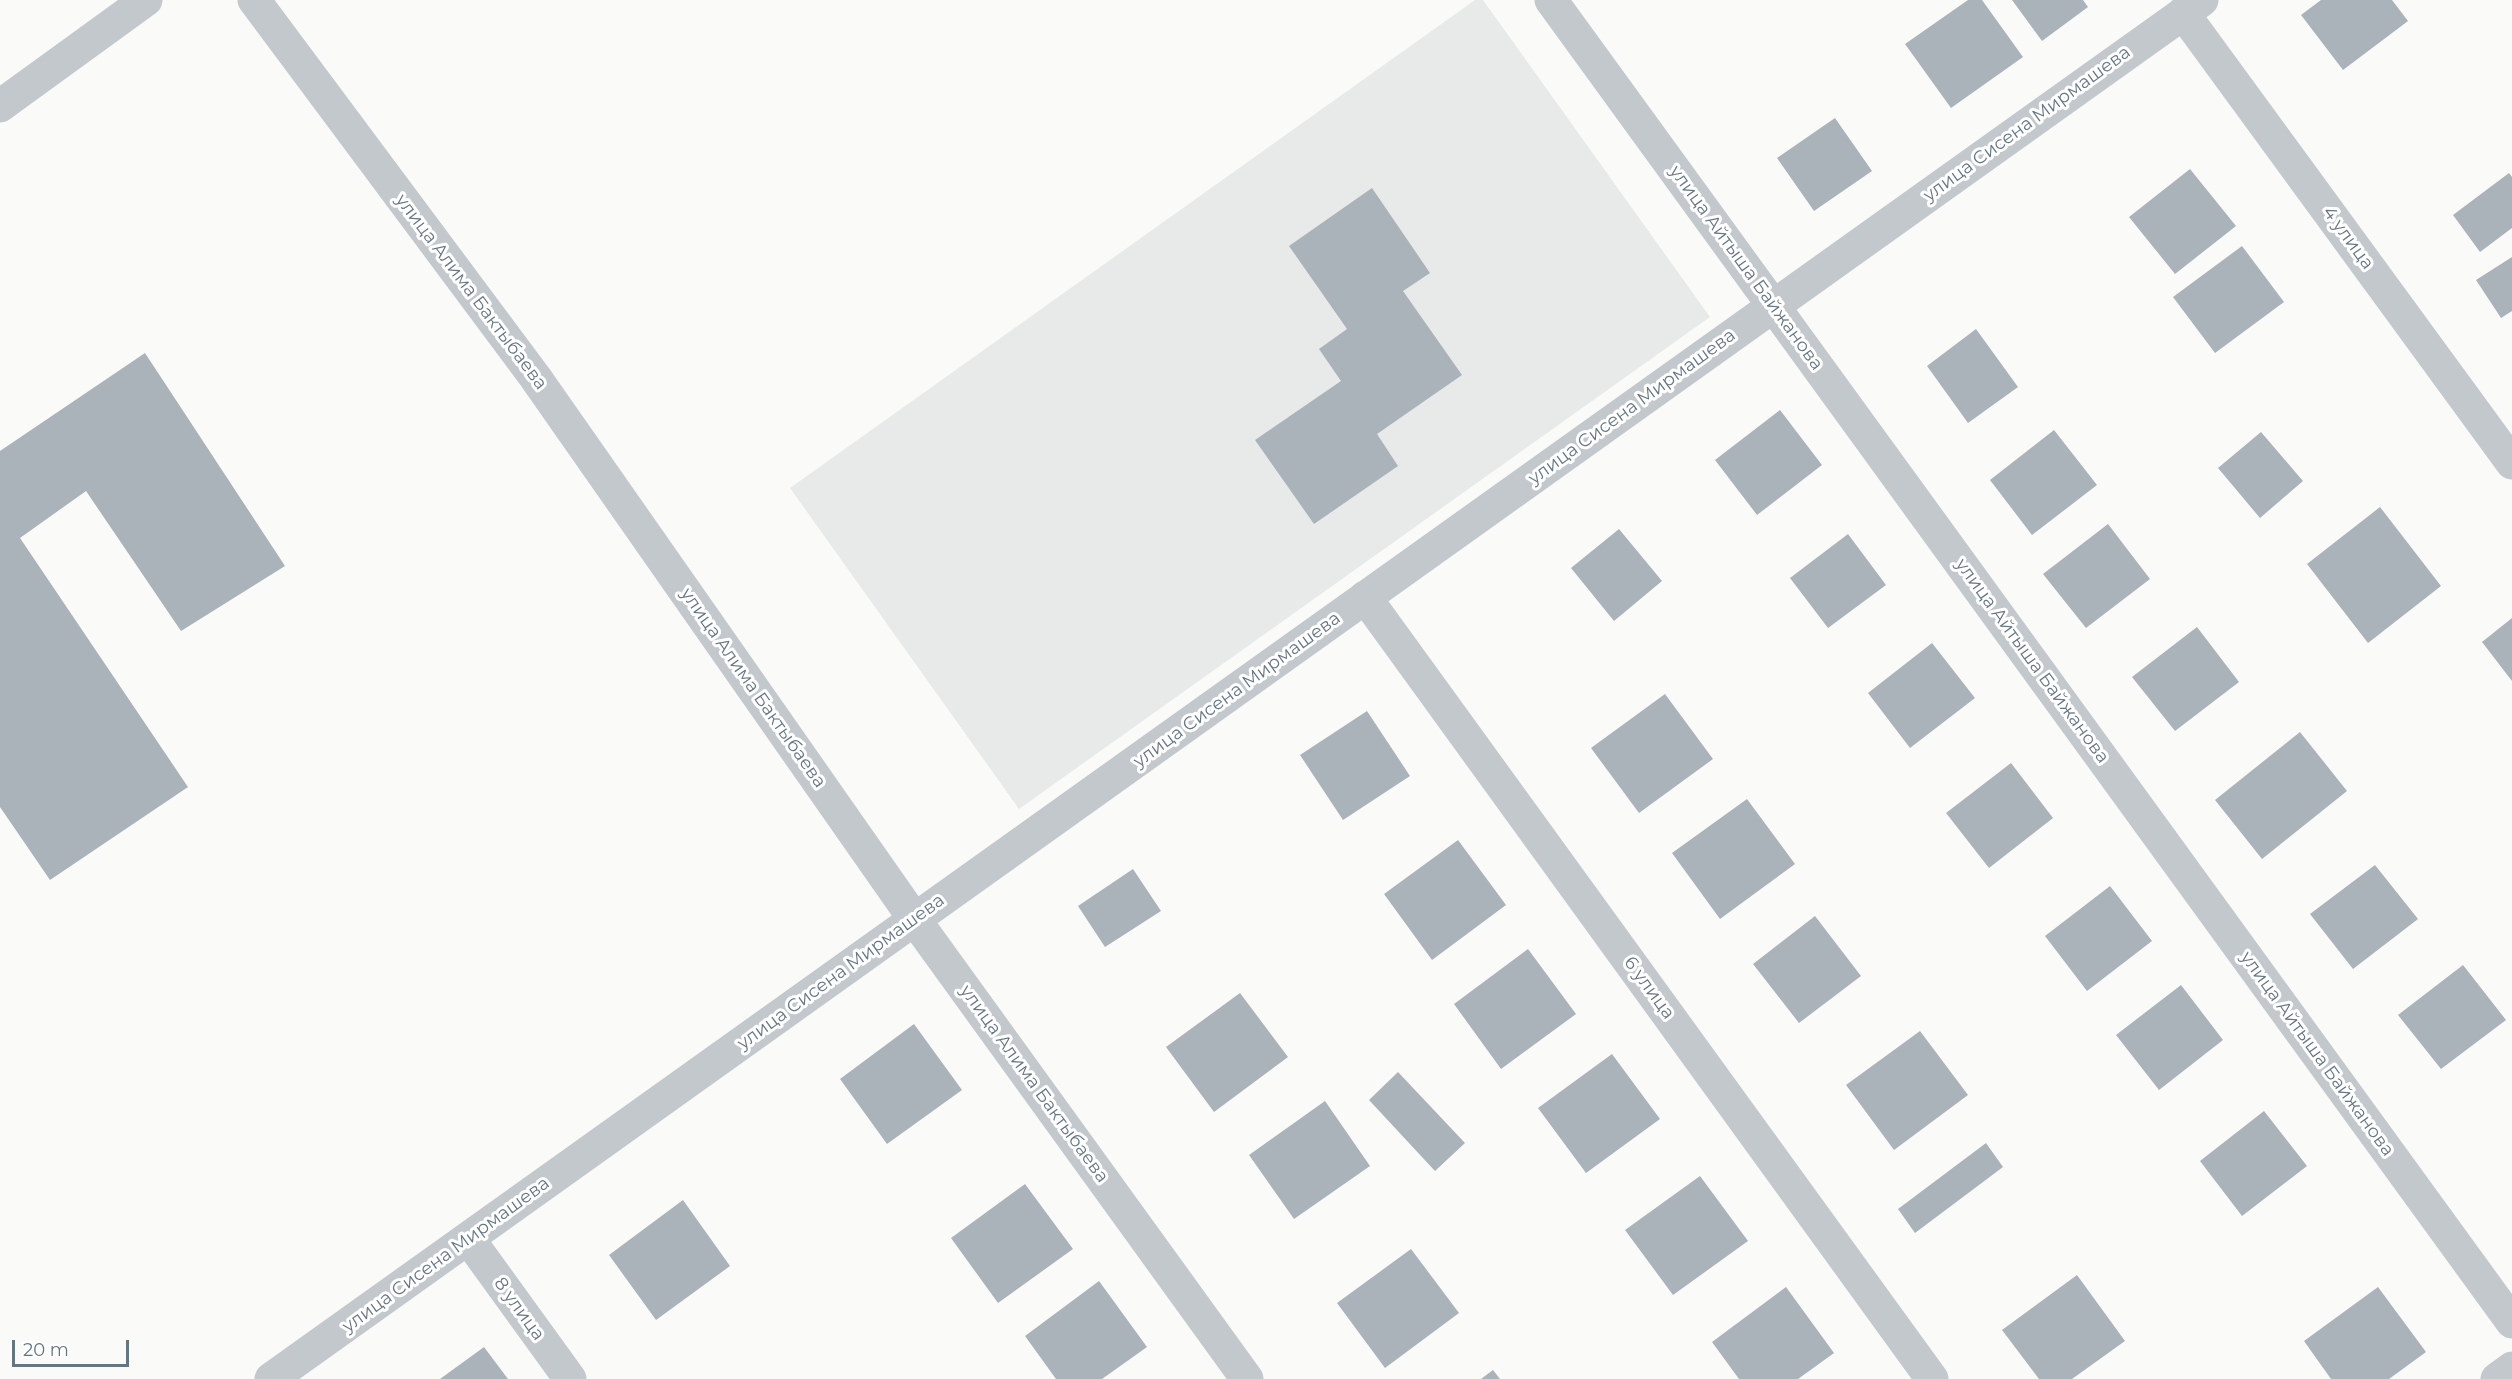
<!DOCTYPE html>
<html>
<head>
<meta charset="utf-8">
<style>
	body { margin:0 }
	#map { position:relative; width:2512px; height:1379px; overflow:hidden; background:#fafaf8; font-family:Montserrat,sans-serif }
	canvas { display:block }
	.scale { position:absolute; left:12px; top:1340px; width:117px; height:27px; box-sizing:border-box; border:3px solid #657683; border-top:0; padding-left:8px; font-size:18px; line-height:21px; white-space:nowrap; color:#657683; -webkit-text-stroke:4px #fff; paint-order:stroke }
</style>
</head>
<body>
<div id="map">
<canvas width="2512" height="1379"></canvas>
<div class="scale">20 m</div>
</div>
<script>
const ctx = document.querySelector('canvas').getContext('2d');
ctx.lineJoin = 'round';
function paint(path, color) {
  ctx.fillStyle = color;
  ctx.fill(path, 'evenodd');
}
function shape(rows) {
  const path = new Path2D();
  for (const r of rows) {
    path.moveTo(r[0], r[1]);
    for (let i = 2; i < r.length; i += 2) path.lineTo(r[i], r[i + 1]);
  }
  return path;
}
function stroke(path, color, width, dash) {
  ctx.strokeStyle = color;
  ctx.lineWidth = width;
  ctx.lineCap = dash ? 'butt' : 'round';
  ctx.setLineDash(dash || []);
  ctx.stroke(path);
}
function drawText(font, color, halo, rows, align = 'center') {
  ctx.font = font + ' Montserrat,sans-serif';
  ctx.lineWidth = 6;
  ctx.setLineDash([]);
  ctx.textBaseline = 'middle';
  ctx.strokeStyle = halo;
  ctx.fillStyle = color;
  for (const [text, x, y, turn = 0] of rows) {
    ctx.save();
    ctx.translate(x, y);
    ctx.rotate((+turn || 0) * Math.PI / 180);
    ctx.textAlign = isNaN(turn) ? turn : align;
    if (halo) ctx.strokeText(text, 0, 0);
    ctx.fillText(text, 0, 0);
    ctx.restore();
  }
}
paint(shape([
	[1475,0,1483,0,1710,317,1019,809,790,488]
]), '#e8e9e9');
paint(shape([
	[1968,0,1982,0,2023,57,1951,108,1905,44],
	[2012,0,2083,0,2088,7,2042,41],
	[2321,0,2392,0,2408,21,2343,70,2301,15],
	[1835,118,1872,171,1814,211,1777,158],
	[2190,169,2236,226,2175,274,2129,217],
	[2509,173,2512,177,2512,228,2480,252,2453,215],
	[1372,188,1430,273,1403,291,1462,375,1377,434,1398,466,1314,524,1255,440,1341,381,1319,349,1347,329,1289,246],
	[2242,246,2284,302,2215,353,2173,297],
	[2512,257,2512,311,2501,318,2476,280],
	[1976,329,2018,387,1968,423,1927,366],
	[145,353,285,566,181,631,86,491,20,538,188,787,50,880,0,807,0,451],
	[1780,410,1822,465,1757,515,1715,460],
	[2054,430,2097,485,2032,535,1990,480],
	[2261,432,2303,481,2260,518,2218,468],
	[2380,507,2441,586,2368,643,2307,564],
	[2108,524,2150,579,2086,628,2043,574],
	[1619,529,1662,581,1614,621,1571,568],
	[1848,534,1886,585,1828,628,1790,578],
	[2512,618,2512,681,2482,642],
	[2197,627,2239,682,2175,731,2132,677],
	[1932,643,1975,698,1910,748,1868,693],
	[1665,694,1713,759,1639,813,1591,748],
	[1367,711,1410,776,1343,820,1300,755],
	[2300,732,2347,791,2262,859,2215,800],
	[2011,763,2053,818,1989,868,1946,813],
	[1747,799,1795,864,1720,919,1672,853],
	[1458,840,1506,905,1432,960,1384,894],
	[2375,865,2418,919,2353,969,2310,914],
	[1133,869,1161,911,1105,947,1078,906],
	[2110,886,2152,941,2087,991,2045,936],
	[1815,916,1861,976,1799,1023,1753,964],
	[1528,949,1576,1014,1501,1069,1454,1004],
	[2463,965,2506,1020,2441,1069,2398,1015],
	[2181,985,2223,1040,2159,1090,2116,1035],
	[1240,993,1288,1057,1214,1112,1166,1047],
	[914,1024,962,1090,887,1144,840,1079],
	[1920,1031,1968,1095,1894,1150,1846,1085],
	[1612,1054,1660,1119,1586,1173,1538,1108],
	[1398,1072,1465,1143,1435,1171,1369,1100],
	[1325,1101,1370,1166,1294,1219,1249,1155],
	[2264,1111,2307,1166,2242,1216,2200,1161],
	[1986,1143,2003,1167,1915,1233,1898,1209],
	[1700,1176,1748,1241,1673,1295,1625,1230],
	[1025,1184,1073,1249,998,1303,951,1238],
	[683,1200,730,1266,656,1320,609,1255],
	[1411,1249,1459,1313,1385,1368,1337,1303],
	[2077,1275,2125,1341,2072,1379,2039,1379,2002,1330],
	[1099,1281,1147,1347,1102,1379,1056,1379,1025,1336],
	[1786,1287,1834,1353,1798,1379,1739,1379,1712,1342],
	[2378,1287,2426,1352,2389,1379,2331,1379,2304,1341],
	[484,1347,508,1379,440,1379],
	[1493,1370,1500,1379,1481,1379]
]), '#aab3b9');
stroke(shape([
	[254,0,535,377,915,920,1247,1379],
	[1551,0,2512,1322],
	[2183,13,2512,463],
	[0,106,146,0],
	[1365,597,1932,1379],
	[468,1238,570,1379],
	[271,1379,2202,0],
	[2497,1379,2512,1368]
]), '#c3c8cc', 33);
drawText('18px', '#657683', '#fff', [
	["улица Сисена Мирмашева",2027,124,-36],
	["4 улица",2348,238,54],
	["улица Айтыша Байжанова",1746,268,54],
	["улица Алима Бактыбаева",471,292,53],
	["улица Сисена Мирмашева",1632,407,-36],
	["улица Айтыша Байжанова",2032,661,54],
	["улица Алима Бактыбаева",753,688,55],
	["улица Сисена Мирмашева",1237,690,-36],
	["улица Сисена Мирмашева",841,972,-36],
	["6 улица",1649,988,54],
	["улица Айтыша Байжанова",2317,1054,54],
	["улица Алима Бактыбаева",1034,1084,54],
	["улица Сисена Мирмашева",446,1255,-36],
	["8 улица",519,1309,54]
]);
</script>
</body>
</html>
